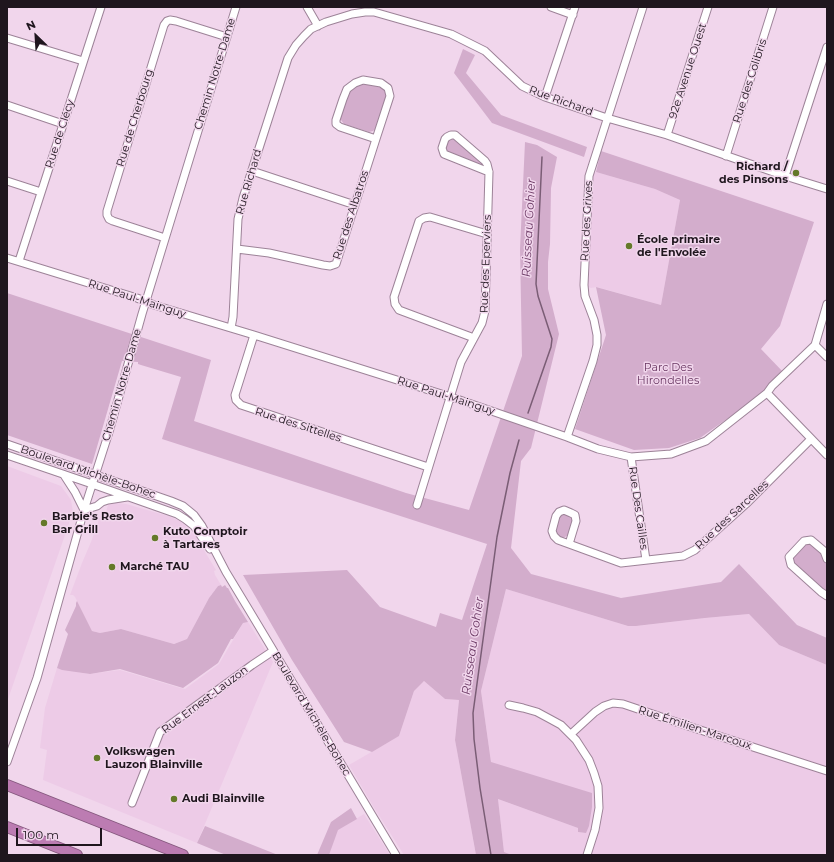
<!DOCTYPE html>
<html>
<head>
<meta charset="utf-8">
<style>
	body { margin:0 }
	#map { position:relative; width:834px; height:862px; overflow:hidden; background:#f1d6ec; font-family:Montserrat,sans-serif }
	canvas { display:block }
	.frame { position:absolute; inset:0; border:8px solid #1f161e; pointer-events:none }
	.north { position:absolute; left:16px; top:16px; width:40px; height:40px; -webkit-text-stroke:3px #f1d6ec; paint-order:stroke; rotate:335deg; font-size:11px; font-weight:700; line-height:16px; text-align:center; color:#1f161e }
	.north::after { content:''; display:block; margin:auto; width:14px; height:18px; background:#1f161e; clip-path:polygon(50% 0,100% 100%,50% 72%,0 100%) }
	.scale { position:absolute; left:16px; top:828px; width:86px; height:18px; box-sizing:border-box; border:2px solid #1f161e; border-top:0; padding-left:5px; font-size:12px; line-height:14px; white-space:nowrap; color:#1f161e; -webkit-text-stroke:3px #f1d6ec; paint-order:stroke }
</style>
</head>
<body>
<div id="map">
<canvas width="834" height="862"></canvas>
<div class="frame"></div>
<div class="north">N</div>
<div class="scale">100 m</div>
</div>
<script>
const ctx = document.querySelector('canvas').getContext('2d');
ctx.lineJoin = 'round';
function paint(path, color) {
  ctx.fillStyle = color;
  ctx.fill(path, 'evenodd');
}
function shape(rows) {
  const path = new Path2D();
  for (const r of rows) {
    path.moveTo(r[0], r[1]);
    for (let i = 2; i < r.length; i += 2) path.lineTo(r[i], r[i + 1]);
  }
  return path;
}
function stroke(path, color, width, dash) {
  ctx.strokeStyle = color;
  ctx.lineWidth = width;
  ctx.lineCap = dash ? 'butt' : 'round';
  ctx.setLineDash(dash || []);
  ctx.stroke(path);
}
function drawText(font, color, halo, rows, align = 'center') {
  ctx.font = font + ' Montserrat,sans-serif';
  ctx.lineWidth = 3;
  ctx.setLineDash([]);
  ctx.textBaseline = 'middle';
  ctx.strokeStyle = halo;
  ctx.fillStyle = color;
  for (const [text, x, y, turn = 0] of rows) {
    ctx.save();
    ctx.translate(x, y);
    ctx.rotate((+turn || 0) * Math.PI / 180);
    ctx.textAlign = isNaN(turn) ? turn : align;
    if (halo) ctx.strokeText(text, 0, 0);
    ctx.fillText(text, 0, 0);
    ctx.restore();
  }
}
paint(shape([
	[596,172,655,189,680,200,661,305,597,287,591,288,584,285,589,176],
	[7,466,61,486,71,500,73,512,7,702],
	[116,503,126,504,168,516,180,521,191,531,196,537,216,570,214,571,215,575,221,585,218,586,209,598,187,639,174,644,121,629,100,633,92,631,75,597,73,595,70,595,82,563,91,542,98,522,100,517,106,512,108,505],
	[506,589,628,626,637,626,705,618,749,614,779,645,827,665,827,855,512,855,504,852,498,799,578,828,578,832,586,833,491,762,481,691],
	[248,622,273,662,197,843,43,780,47,750,40,748,45,708,57,668,89,674,120,670,177,687,185,689,219,664,243,623],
	[424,681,445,699,459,700,455,740,476,855,404,855,373,806,349,765,399,736,414,691],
	[364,814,390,855,329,855,337,830]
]), '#edcbe7');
paint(shape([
	[463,49,475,55,466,73,501,115,587,147,584,157,492,123,454,73],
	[362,83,366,83,383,88,385,90,387,96,376,129,373,131,369,132,344,124,341,120,340,117,349,92,351,90],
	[452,138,455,139,483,162,483,164,482,165,448,153,446,150,446,147,448,141],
	[525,142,537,145,557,157,551,188,550,244,548,262,548,289,559,334,531,448,521,461,511,548,531,574,621,598,721,582,739,564,797,625,827,638,827,665,779,645,749,614,705,618,636,626,628,626,506,589,481,691,491,762,592,793,592,807,589,826,586,833,578,832,578,828,498,799,504,852,512,855,476,855,455,740,459,700,445,699,424,681,414,691,399,736,372,752,344,742,292,660,243,575,347,570,380,607,436,627,440,613,462,620,487,544,162,439,181,377,141,365,138,364,138,362,122,361,92,464,7,435,7,293,211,360,194,421,406,493,469,510,522,356,520,249],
	[601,151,814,222,780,326,761,349,785,374,765,392,700,438,669,448,634,450,575,429,606,335,596,287,661,305,680,200,655,189,596,172],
	[564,513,571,516,573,520,568,535,565,537,561,538,557,534,556,530,560,516,562,514],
	[811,540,827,559,827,596,791,565,789,557],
	[221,585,222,587,225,585,227,588,228,588,235,601,248,622,243,623,233,639,231,639,218,663,183,688,120,669,90,674,62,670,57,668,68,634,65,630,76,606,76,603,77,601,92,631,100,633,121,629,174,644,187,639,209,598,218,586],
	[351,808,357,819,338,830,329,855,317,855,331,822],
	[205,826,278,855,226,855,197,843]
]), '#d3adcc');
stroke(shape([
	[528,413,551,347,552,339,538,296,536,284,542,157],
	[491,855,480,788,474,739,473,713,497,537,510,473,519,440]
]), '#7a5d75', 1.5);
const minor = shape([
	[307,7,318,26],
	[551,7,573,15],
	[7,38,83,61],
	[545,97,575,7],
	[7,105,63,124],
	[667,135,708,7],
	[726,156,773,7],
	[252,171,355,205],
	[785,176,827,47],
	[7,181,41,192],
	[165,238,113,221,109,219,107,215,107,211,164,25,167,21,170,20,176,21,227,37],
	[237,249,269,253,323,265,330,266,336,264,376,139,390,96,388,88,381,83,363,80,355,83,347,89,343,99,336,120,336,124,340,127,376,139],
	[7,258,137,298,154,305,254,335,451,397,567,437,598,449,631,457,671,454,706,441,767,393,772,386,815,345,827,304],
	[19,261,101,7],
	[231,328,233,317,238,219,243,198,288,58,296,45,304,36,311,29,326,22,352,14,365,12,374,12,451,34,485,51,522,86,545,97,607,118,667,135,785,176,827,189],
	[254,335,235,395,236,400,241,405,428,467],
	[474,338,399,310,395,304,394,297,419,221,424,218,430,217,487,234],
	[815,345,827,357],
	[767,393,827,455],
	[567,437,593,361,597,345,597,335,594,320,585,296,584,285,589,176,643,7],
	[7,444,171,501,183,506,194,515,202,526,226,572,249,610,396,855],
	[7,455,92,484,177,514,185,519,194,526,210,549],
	[631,457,646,560],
	[64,475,75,492,84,510],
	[417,505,461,362,482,323,485,311,489,172,487,164,485,161,455,135,451,135,447,137,445,139,442,148,444,154,489,172],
	[84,510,97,506,102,502,108,500,127,497],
	[569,544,576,521,575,515,571,513,564,510,559,512,556,516,552,531,554,536,558,540,569,544,621,563,683,556,695,550,746,504,811,439],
	[827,559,824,551,811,540,804,541,789,557,791,565,821,592,827,596],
	[509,705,523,708,537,712,550,719,561,725,576,740,589,760,594,773,598,786,599,808,595,830,587,855],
	[571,734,595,712,604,706,613,703,623,704,688,726,827,771],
	[7,762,37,678,84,510,109,432,142,314,236,7],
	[132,803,160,732,252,665,273,651]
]);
const highway = shape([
	[7,785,183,855],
	[7,827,77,855]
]);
stroke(minor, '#9d8398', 9);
stroke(highway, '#85587e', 12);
stroke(minor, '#fff', 7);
stroke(highway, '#bc7cb2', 10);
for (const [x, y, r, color] of [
	[796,173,4,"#647929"],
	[629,246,4,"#647929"],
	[44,523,4,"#647929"],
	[155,538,4,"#647929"],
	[112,567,4,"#647929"],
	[97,758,4,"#647929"],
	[174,799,4,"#647929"]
]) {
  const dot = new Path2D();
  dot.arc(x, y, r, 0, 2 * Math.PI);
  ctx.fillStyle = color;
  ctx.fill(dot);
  stroke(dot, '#f1d6ec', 1.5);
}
drawText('11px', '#1f161e', '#f1d6ec', [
	["92e Avenue Ouest",688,71,-72],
	["Chemin Notre-Dame",215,74,-73],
	["Rue des Colibris",750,81,-72],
	["Rue Richard",561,101,20],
	["Rue de Cherbourg",135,118,-73],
	["Rue de Clécy",60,134,-72],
	["Rue Richard",249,182,-74],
	["Rue des Albatros",351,215,-72],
	["Rue des Grives",587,221,-87],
	["Rue des Eperviers",486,264,-88],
	["Rue Paul-Mainguy",137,299,18],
	["Chemin Notre-Dame",122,385,-74],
	["Rue Paul-Mainguy",446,396,18],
	["Rue des Sittelles",298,425,18],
	["Boulevard Michèle-Bohec",88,472,19],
	["Rue Des Cailles",638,508,82],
	["Rue des Sarcelles",732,515,-43],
	["Rue Ernest-Lauzon",205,700,-37],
	["Boulevard Michèle-Bohec",311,714,59],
	["Rue Émilien-Marcoux",695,728,18]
]);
drawText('bold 11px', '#1f161e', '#f1d6ec', [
	["Richard /",788,167,"right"],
	["des Pinsons",788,180,"right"],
	["École primaire",637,240],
	["de l'Envolée",637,253],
	["Barbie's Resto",52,517],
	["Bar Grill",52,530],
	["Kuto Comptoir",163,532],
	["à Tartares",163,545],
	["Marché TAU",120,567],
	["Volkswagen",105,752],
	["Lauzon Blainville",105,765],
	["Audi Blainville",182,799]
], 'left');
drawText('11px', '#693762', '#f1d6ec', [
	["Parc Des",668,368],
	["Hirondelles",668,381]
]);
drawText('italic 12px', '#6d3b66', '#f1d6ec', [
	["Ruisseau Gohier",529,228,-87],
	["Ruisseau Gohier",473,646,-82]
]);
</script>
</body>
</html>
